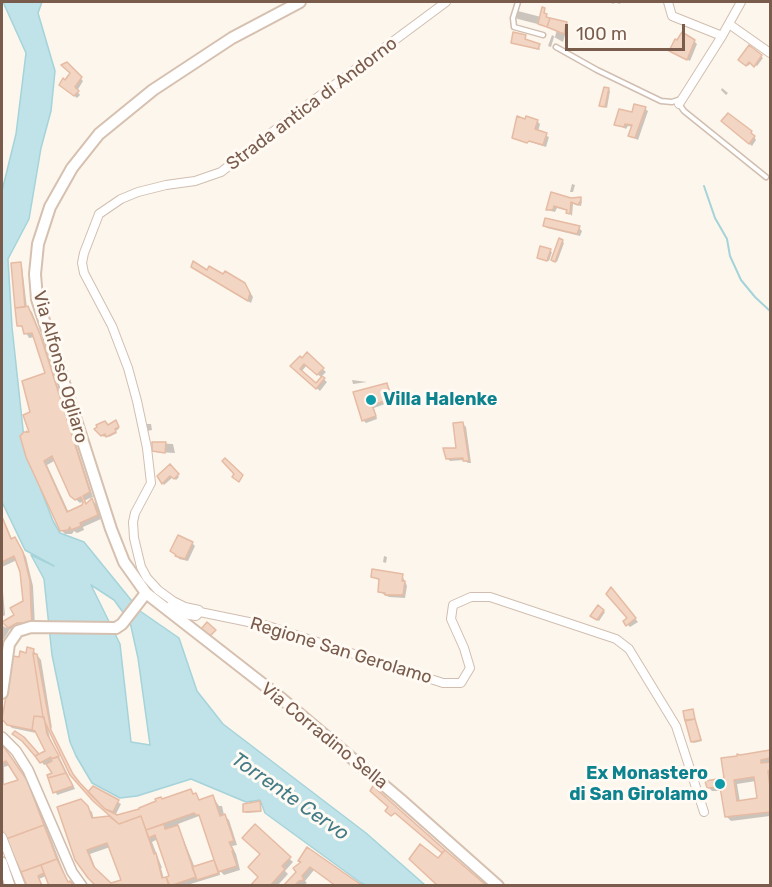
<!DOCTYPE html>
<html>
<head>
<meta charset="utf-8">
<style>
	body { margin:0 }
	#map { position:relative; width:772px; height:887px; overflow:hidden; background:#fdf6ec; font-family:Rubik,sans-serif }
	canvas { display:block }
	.frame { position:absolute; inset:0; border:3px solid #7a5c4d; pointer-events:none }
	.scale { position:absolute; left:565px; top:24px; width:120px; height:27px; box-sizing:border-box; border:3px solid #7a5c4d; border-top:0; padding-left:8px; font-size:18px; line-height:21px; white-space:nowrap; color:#7a5c4d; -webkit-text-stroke:4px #fffaf3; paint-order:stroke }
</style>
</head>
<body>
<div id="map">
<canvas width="772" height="887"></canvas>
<div class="frame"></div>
<div class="scale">100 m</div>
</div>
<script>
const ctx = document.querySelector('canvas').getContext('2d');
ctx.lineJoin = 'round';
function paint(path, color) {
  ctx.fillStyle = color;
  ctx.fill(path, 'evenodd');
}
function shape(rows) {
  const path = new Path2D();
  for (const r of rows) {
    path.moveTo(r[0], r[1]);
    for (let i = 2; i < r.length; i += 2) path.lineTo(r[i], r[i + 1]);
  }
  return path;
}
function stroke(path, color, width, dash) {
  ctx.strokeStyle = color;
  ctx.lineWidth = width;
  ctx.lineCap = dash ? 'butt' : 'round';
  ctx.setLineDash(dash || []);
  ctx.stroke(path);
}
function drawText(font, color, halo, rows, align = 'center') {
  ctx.font = font + ' Rubik,sans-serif';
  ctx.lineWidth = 6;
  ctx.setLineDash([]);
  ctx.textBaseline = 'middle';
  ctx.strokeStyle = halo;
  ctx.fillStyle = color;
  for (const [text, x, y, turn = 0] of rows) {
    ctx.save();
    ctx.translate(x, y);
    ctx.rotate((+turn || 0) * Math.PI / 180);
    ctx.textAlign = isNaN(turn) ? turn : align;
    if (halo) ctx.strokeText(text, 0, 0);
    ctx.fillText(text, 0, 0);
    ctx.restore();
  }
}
const water = shape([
	[3,2,42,2,38,13,55,71,51,111,41,148,29,219,8,259,12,327,25,448,53,521,60,533,84,542,140,611,179,638,197,691,223,724,366,833,425,885,368,886,361,883,265,813,260,800,246,802,191,779,137,796,120,798,92,783,76,756,70,742,52,655,44,579,31,555,54,566,25,550,2,502,2,191,16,134,26,53,3,2],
	[91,585,114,600,130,622,138,658,150,745,131,742,120,644,91,585]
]);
paint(water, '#bfe3e8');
stroke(water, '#a5d3da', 1.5);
paint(shape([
	[608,2,621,2,620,4,614,2,614,4],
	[518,11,541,17,546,15,547,19,567,23,568,25,563,42,554,37,551,47,548,46,552,35,555,37,557,29,518,19,516,18],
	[525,36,526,41,539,46,540,50,512,43],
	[694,41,697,44,690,61,674,53],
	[749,47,763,58,757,66,752,62,748,66,740,60],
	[66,63,83,81,77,91,80,95,77,98,63,87,72,73],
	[722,88,728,93,726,95,721,90],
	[608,89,610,91,607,108,601,105],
	[645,109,648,111,638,140,630,136,633,127,628,126,626,129,616,124,633,114],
	[526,120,537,121,540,124,538,132,549,137,546,147,514,137],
	[725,124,751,132,756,140,752,146],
	[572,184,575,185,573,192,570,192],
	[552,194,571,199,579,199,582,201,581,206,573,204,572,216,568,211,557,208,555,212,551,211,548,208],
	[544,225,579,228,582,231,580,236,547,228],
	[562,241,564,243,557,262,555,261],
	[541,248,552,252,549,261,539,258],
	[19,264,22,266,27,308,32,312,43,340,93,497,90,498,96,504,101,519,83,527,84,530,77,533,74,531,72,534,65,534,61,530,26,434,26,430,32,436,31,413,47,374,35,337,29,338,24,329,19,325],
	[56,460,71,495,80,503,90,498,92,503,83,504,84,506,69,513,47,465],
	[196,270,208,272,245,284,253,297,251,303],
	[307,355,326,372,321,377,327,382,320,391,292,366],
	[307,365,322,378,316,385,301,372],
	[352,380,367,382,353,384],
	[386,385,389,387,393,401,374,408,377,419,366,423,363,420,355,393],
	[117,424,119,429,115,431,117,433,109,437,107,435,104,437,96,429],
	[145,424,151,424,152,430,147,431],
	[463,424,466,427,471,463,468,463,464,460,450,461,447,458,457,450],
	[153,443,173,444,175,453,155,452],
	[170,466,179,477,176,480,173,477,164,485,159,476],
	[2,515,12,539,14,539,18,543,26,557,33,586,35,626,13,631,10,629,2,642,2,625,6,628,24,601,22,572,17,560,2,567],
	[192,543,195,546,188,561,179,559,177,556],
	[384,556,387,557,386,563,383,562],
	[402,575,407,586,405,598,389,597,383,594,380,591,381,581,373,577],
	[2,579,5,615,2,617],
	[613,591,638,622,630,627,625,622,629,619],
	[598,607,605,612,599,621,594,618],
	[29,649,33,650,41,660,52,728,46,722,50,738,75,789,57,795,49,776,54,774,48,763,44,765,25,742,14,734,23,739,39,756,47,752,36,729,36,733,12,728,3,719,14,657,20,658,21,653,28,654],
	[692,710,702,741,694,743,692,742],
	[2,749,7,753,31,786,68,883,46,876,39,879,43,886,29,886,2,823],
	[10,765,20,781,4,786,4,767],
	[770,752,770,816,731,821,727,817,722,791,712,791,708,787,726,779,740,756],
	[756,781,759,799,740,802,737,784],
	[93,788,121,804,115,816,117,817,190,791,201,801,213,797,219,806,222,806,224,815,229,820,237,845,232,846,236,854,240,870,224,875,219,870,220,875,184,886,98,886,90,877,80,801,92,812,94,820,112,817,89,794],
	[199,816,201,819,218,866,195,868,179,828,178,824],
	[158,839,171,877,164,879,161,868,162,868,152,842],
	[110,847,123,881,111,885,97,872,90,854],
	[259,803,261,812,246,813,245,812],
	[255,826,293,862,285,871,288,874,277,886,252,886,260,877,262,854],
	[307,849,336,886,314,870,305,881,307,883,302,886,285,886,298,872]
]), '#0003');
stroke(shape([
	[704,186,715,218,727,239,730,256,741,280,755,297,770,311]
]), '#a5d3da', 2);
const building = shape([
	[542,7,545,8,544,13,547,14,546,17,550,18,547,27,538,24,542,7],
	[550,18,567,22,564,34,547,27,550,18],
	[513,32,526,35,525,39,540,44,538,49,511,43,513,32],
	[682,32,695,40,687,60,669,51,675,39,677,40,682,32],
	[749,45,762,55,754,67,749,62,746,66,738,60,749,45],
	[67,62,82,77,75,87,79,91,74,96,59,85,63,78,65,80,70,73,61,65,67,62],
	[604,87,609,88,605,107,599,106,604,87],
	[634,104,646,107,635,138,628,136,632,125,625,124,624,127,614,125,619,109,632,112,634,104],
	[728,113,752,131,751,133,755,136,749,144,721,121,728,113],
	[517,116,525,119,526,116,538,120,535,129,547,133,543,145,529,141,527,143,512,138,517,116],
	[551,192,571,198,581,197,581,200,578,205,571,202,570,214,566,213,567,210,554,206,553,210,546,210,551,192],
	[545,218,580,226,577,234,543,226,545,218],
	[559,238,563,240,555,262,551,260,559,238],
	[540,246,551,249,547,261,537,258,540,246],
	[193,261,207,270,209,266,223,274,225,271,245,283,250,293,248,301,191,267,193,261],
	[21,262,25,307,15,308,11,263,21,262],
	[28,306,40,334,90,492,83,496,86,504,92,498,98,515,80,523,81,526,71,530,70,527,68,530,60,531,26,457,20,436,24,432,29,432,23,415,30,412,22,381,45,373,32,333,24,334,22,326,17,326,15,308,28,306],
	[52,456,70,496,75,500,81,497,83,502,82,505,67,512,44,461,52,456],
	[307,352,324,368,317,375,304,364,300,369,316,383,322,376,325,378,316,389,290,366,300,356,302,358,307,352],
	[387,383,391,399,372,405,376,416,362,421,353,392,387,383],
	[116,420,119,427,115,429,116,432,106,437,105,434,101,436,94,429,97,427,96,425,105,421,108,425,116,420],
	[463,422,469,461,463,461,463,458,446,459,443,448,456,448,453,423,463,422],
	[152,442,166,442,165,453,152,451,152,442],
	[225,458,243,475,239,482,232,477,234,474,222,461,225,458],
	[170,464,179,474,174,479,170,476,162,484,157,476,170,464],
	[2,517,11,539,15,537,23,552,30,581,31,609,32,623,17,623,8,628,2,622,14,615,10,608,23,601,20,572,14,556,2,562,2,517],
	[178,535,193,542,185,559,175,556,176,555,170,551,178,535],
	[372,569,403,574,402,581,405,581,403,595,385,595,385,593,378,592,379,579,371,577,372,569],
	[611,587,636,618,626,626,623,621,627,618,606,594,611,587],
	[598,605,604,610,597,620,590,616,598,605],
	[207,622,216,630,210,636,201,629,207,622],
	[27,647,34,649,33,654,43,717,34,716,32,730,7,725,2,719,13,656,19,657,20,651,26,653,27,647],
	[33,654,37,654,51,730,73,774,80,783,105,809,117,815,139,809,139,808,156,801,155,799,161,797,162,799,191,789,193,794,196,793,199,800,213,795,220,816,225,814,234,841,229,842,233,850,232,851,237,866,218,872,199,815,196,815,194,813,146,830,141,816,119,824,93,801,70,775,49,731,43,717,33,654],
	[693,709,695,719,685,721,683,711,693,709],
	[34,716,44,717,47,734,59,756,51,759,51,757,40,763,35,756,45,751,35,731,32,730,34,716],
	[695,719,701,740,691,742,685,720,695,719],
	[15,731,24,737,39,754,35,756,22,741,12,734,15,731],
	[4,747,27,780,44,825,6,839,2,830,2,785,18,780,6,761,2,763,2,748,4,747],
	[770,750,770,758,761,760,761,763,770,762,770,770,768,771,770,787,770,812,725,817,720,787,707,788,705,781,724,778,721,758,737,756,737,754,740,755,770,750],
	[754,777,757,798,737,801,734,780,754,777],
	[58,757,66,773,48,778,47,775,52,773,46,764,52,761,51,759,58,757],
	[66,773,73,786,53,793,48,778,66,773],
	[93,786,119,800,113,812,105,809,88,792,93,786],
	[373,786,445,850,442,853,395,813,391,816,385,811,388,807,370,791,373,786],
	[81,799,88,806,92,818,109,816,119,824,141,816,154,854,156,853,162,878,166,877,169,886,96,886,88,878,75,860,57,807,81,799],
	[107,843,121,880,111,883,94,867,87,850,107,843],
	[260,801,261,811,243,812,243,804,260,801],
	[164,824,165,829,178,825,196,877,170,886,166,877,169,876,155,835,149,838,146,830,164,824],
	[255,824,291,857,282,866,285,869,270,886,250,886,258,877,248,867,260,854,242,838,255,824],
	[44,825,57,859,21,872,6,839,44,825],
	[420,844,438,858,445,850,487,886,438,886,409,859,420,844],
	[307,847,360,884,366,886,336,886,310,867,302,876,304,880,299,881,294,886,283,886,296,872,293,868,301,862,298,861,307,847],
	[57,859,68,882,70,881,74,886,49,886,41,865,57,859],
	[214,860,219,873,197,880,192,867,214,860],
	[41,865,44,873,38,876,42,886,27,886,21,872,41,865]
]);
paint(building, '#f3d5c3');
stroke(building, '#e6bba3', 1.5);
const service = shape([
	[518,2,513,18,514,27,543,35],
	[556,47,597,70,661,101,672,102,681,99],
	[679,104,684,111,766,177]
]);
const minor = shape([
	[668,2,672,16,722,36],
	[729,24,770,53],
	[679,104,722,36,741,2],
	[169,607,189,615,196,616,200,612,199,610,185,607,173,601,158,590,147,578,141,567,134,538,133,522,135,513,151,483,147,448,137,401,128,368,112,326,84,273,82,263,84,253,99,214,121,199,138,192,166,185,195,181,221,172,306,106,446,2],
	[200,612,268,626,443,683,461,683,470,668,464,648,451,619,453,605,471,597,490,597,616,639,629,649,676,726,704,812],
	[2,837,21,886]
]);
const tertiary = shape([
	[2,737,16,751,28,770,72,872,82,886],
	[2,862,10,886]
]);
const secondary = shape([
	[300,2,232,38,153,90,99,134,72,168,50,207,38,244,35,274,37,299,111,529,124,562,146,593,282,699,400,799,498,886],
	[2,693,9,644,18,631,31,627,116,628,122,624,146,593]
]);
stroke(service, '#d1beb0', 7);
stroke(minor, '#d1beb0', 10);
stroke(tertiary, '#d1beb0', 12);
stroke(secondary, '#d6c0b0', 14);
stroke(service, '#fff', 4);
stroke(minor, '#fff', 8);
stroke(tertiary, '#fff', 9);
stroke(secondary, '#fff', 10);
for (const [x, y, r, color] of [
	[371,400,6,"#0f9aa8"],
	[720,784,6,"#0f9aa8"]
]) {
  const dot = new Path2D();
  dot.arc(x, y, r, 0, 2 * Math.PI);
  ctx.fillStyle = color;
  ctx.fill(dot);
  stroke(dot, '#fffaf3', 2);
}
drawText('18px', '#7a5c4d', '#fffaf3', [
	["Strada antica di Andorno",312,104,-37],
	["Via Alfonso Ogliaro",60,367,74],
	["Regione San Gerolamo",341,651,17],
	["Via Corradino Sella",324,736,39]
]);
drawText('bold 18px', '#0d838f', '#fffaf3', [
	["Villa Halenke",383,400],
	["Ex Monastero",708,774,"right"],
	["di San Girolamo",708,795,"right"]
], 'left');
drawText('italic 20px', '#437c86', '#fffaf3', [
	["Torrente Cervo",290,797,35]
]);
</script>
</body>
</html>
